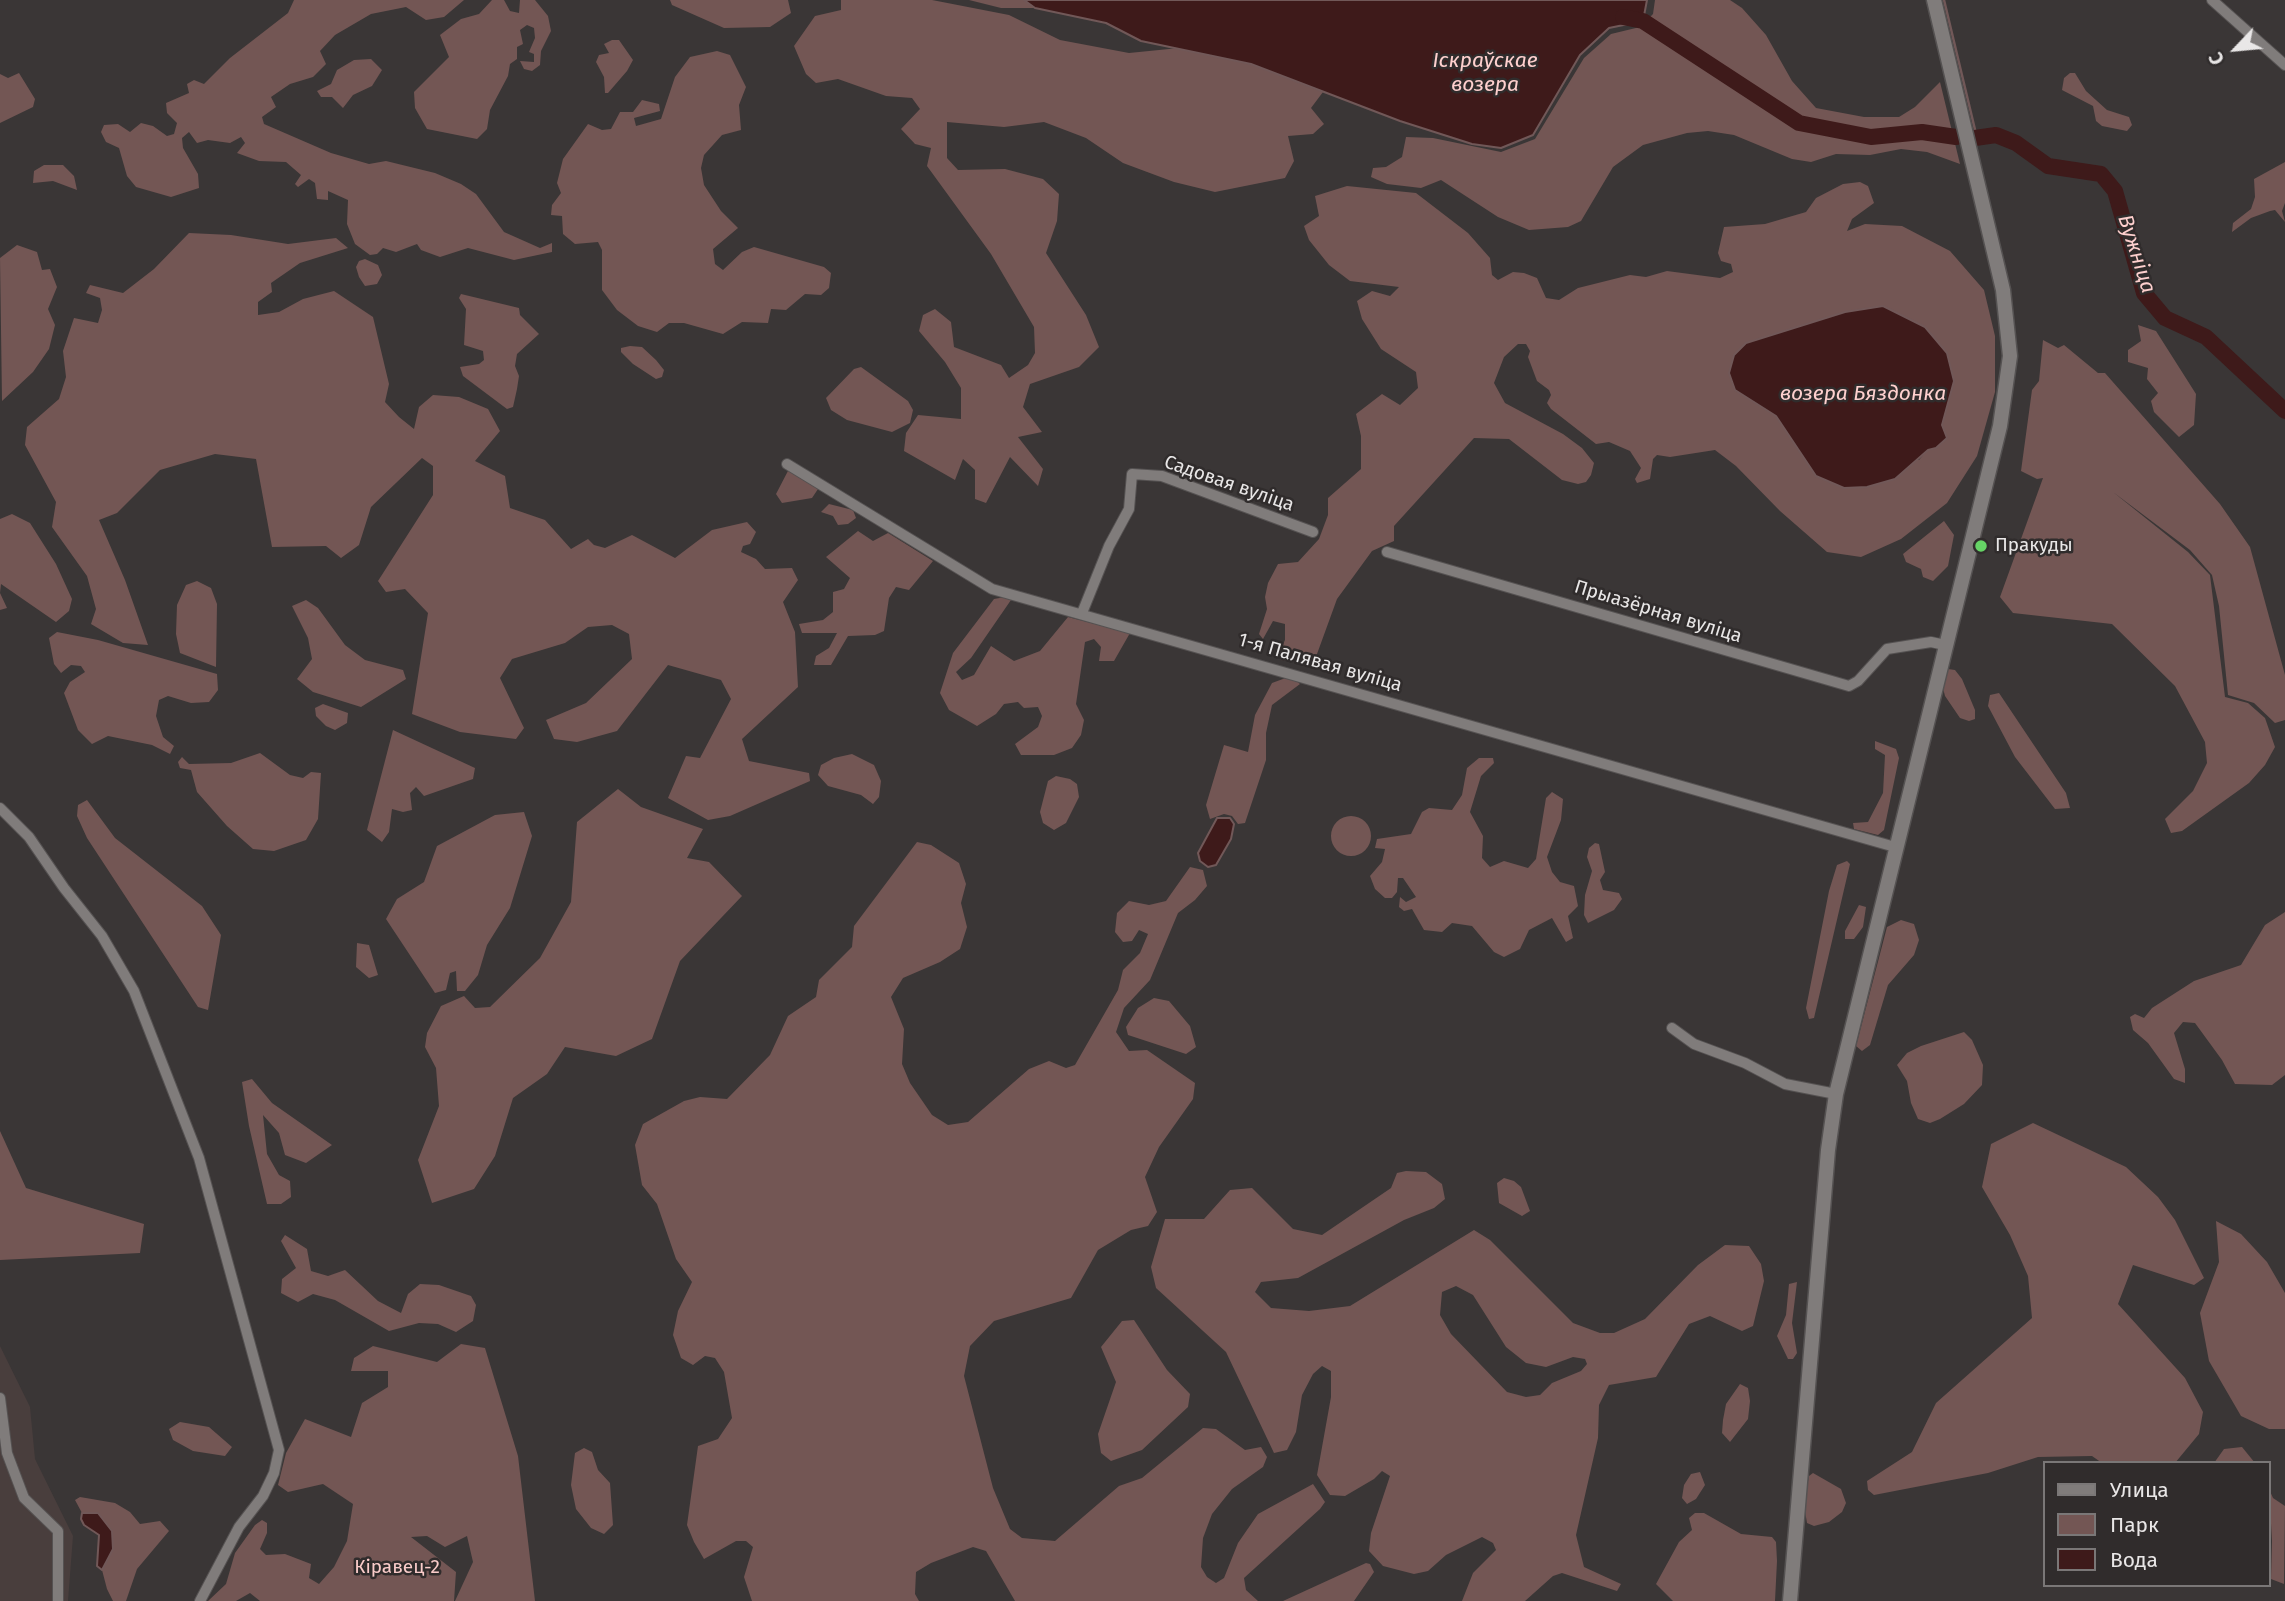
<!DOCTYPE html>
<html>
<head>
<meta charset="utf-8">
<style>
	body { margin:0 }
	#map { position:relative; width:2285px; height:1601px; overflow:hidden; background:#3a3636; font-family:"Fira Sans",sans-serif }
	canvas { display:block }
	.legend { position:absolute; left:2043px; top:1461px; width:228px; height:126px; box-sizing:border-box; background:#302c2c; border:2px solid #7a7777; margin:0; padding:9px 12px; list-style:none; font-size:21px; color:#e9e7e7 }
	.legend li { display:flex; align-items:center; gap:14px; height:35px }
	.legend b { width:35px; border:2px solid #7a7777 }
	.north { position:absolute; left:2201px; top:14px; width:70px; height:70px; -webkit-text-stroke:5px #302c2c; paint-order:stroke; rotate:244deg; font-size:19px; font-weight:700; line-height:28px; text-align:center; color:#e9e7e7 }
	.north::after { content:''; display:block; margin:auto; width:24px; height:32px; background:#e9e7e7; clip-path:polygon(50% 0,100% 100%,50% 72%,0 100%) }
</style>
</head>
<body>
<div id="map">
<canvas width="2285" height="1601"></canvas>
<ul class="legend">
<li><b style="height:9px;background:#807c7b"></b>Улица</li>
<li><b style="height:19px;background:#735654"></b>Парк</li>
<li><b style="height:19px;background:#3e1a1a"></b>Вода</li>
</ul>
<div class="north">С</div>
</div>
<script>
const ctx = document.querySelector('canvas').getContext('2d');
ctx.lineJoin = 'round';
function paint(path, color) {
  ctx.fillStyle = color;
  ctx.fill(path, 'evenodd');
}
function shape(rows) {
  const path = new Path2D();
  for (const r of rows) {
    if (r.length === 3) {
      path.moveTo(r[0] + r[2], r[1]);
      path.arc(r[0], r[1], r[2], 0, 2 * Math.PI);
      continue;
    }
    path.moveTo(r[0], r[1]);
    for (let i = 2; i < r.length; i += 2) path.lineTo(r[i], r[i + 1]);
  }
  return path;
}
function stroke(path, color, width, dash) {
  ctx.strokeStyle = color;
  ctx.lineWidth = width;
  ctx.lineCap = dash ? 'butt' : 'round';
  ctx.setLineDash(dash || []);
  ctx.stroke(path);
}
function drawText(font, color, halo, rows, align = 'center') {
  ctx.font = font + ' "Fira Sans",sans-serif';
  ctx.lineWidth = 5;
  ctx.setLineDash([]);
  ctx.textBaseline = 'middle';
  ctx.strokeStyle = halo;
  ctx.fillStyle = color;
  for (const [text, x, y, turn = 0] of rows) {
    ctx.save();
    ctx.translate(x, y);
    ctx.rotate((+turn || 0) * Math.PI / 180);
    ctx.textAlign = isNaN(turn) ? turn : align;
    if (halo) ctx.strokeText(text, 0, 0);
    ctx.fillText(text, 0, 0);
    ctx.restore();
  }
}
paint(shape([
	[0,1346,30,1407,35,1459,73,1536,68,1601,0,1601]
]), '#493e3d');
paint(shape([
	[294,0,464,0,444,17,426,20,406,7,371,14,335,35,320,51,326,64,313,77,290,84,271,97,276,107,262,117,264,124,331,153,369,164,386,161,435,173,461,184,476,194,504,232,540,248,552,243,552,252,514,260,468,248,440,257,421,250,417,244,396,252,383,248,377,254,370,255,355,244,347,224,348,200,328,191,328,200,317,199,315,183,309,179,298,187,295,184,301,175,286,162,259,161,237,153,245,143,241,137,230,143,208,140,197,143,189,132,182,138,183,148,198,174,199,188,171,197,136,187,127,176,119,148,106,142,101,132,104,125,118,124,130,132,141,123,153,126,167,136,174,134,177,123,167,113,166,103,189,93,187,84,194,80,204,84,230,58,288,13],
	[492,0,504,0,510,11,519,13,520,0,535,0,548,16,551,31,541,51,540,65,532,71,524,69,520,61,534,62,534,54,529,52,535,38,534,28,527,25,520,30,523,44,517,47,517,59,510,64,508,76,490,110,487,129,477,139,427,129,415,108,414,92,449,57,440,35,461,19,479,14],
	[670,0,788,0,791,13,770,27,724,28,672,5],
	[841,0,932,0,1009,15,1060,40,1129,53,1179,48,1251,64,1323,92,1311,108,1324,124,1313,134,1288,136,1294,161,1285,178,1215,192,1174,182,1123,163,1086,138,1044,122,1004,127,947,122,947,158,958,170,1005,169,1043,179,1059,194,1057,221,1046,253,1086,315,1099,347,1079,367,1030,384,1023,407,1042,432,1018,437,1043,469,1038,486,1010,457,986,503,975,499,975,470,963,459,955,480,904,451,906,433,918,415,961,419,961,388,945,362,919,331,923,315,935,309,951,322,954,347,1001,365,1009,378,1028,365,1035,353,1034,327,991,254,927,166,931,148,915,144,901,129,920,109,912,98,886,96,838,79,816,83,806,74,794,46,815,16,841,10],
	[969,0,1024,0,1035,8,1001,8],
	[1655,0,1730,0,1742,8,1766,35,1792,81,1816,108,1864,117,1899,117,1915,107,1940,82,1960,164,1927,152,1901,149,1870,155,1836,154,1811,162,1792,159,1734,135,1708,131,1687,133,1643,145,1613,167,1581,221,1568,227,1529,230,1498,217,1441,180,1421,188,1387,184,1371,177,1373,168,1386,167,1402,157,1406,137,1433,138,1501,152,1535,139,1584,58,1611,34,1640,27,1653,14],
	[612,40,619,40,633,60,627,71,608,93,605,93,604,77,596,62,599,55,609,53,604,44],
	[717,51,730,55,746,87,739,105,741,130,722,135,704,155,701,168,704,185,721,211,738,228,713,249,715,264,723,270,742,252,754,247,824,267,831,273,829,288,821,295,805,294,786,310,771,309,768,323,742,322,723,334,684,323,669,323,657,332,638,326,617,310,602,290,602,250,598,242,575,244,563,234,562,216,551,215,552,205,561,193,557,183,563,159,588,124,602,130,611,129,620,112,633,112,642,100,659,104,660,111,634,118,636,126,661,119,675,77,690,57],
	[371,59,382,70,372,86,353,95,343,108,332,97,321,97,317,91,331,84,337,70,354,60],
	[19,73,35,99,33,107,0,123,0,74,8,78],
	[2070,73,2075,73,2086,91,2107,110,2129,117,2132,125,2127,131,2102,126,2096,121,2093,106,2062,90,2064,78],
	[2285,162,2285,203,2282,211,2285,222,2275,210,2270,211,2251,218,2232,232,2233,223,2251,209,2255,197,2254,179],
	[44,165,63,165,74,176,77,190,53,181,33,183,34,171],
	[1860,182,1868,186,1874,203,1852,219,1847,231,1865,224,1902,226,1950,251,1984,290,1995,336,1995,392,1977,456,1947,503,1901,539,1861,557,1827,552,1780,511,1736,466,1715,450,1670,457,1657,455,1653,459,1650,479,1637,483,1635,479,1641,468,1630,451,1609,442,1596,444,1551,409,1547,403,1551,395,1549,390,1537,381,1528,357,1530,351,1526,344,1518,344,1504,357,1494,383,1505,403,1563,434,1582,448,1594,463,1591,475,1586,482,1578,484,1562,480,1509,439,1474,438,1394,526,1394,541,1372,551,1337,599,1313,665,1281,660,1278,655,1285,640,1285,624,1273,621,1263,639,1259,634,1267,609,1265,597,1268,583,1278,564,1298,562,1319,539,1328,515,1328,498,1361,469,1361,436,1356,414,1382,394,1400,405,1418,388,1416,372,1381,349,1362,319,1357,301,1372,291,1390,296,1399,287,1350,281,1329,265,1309,240,1304,226,1319,216,1315,196,1347,186,1416,193,1468,233,1490,258,1492,275,1498,280,1513,272,1524,273,1537,278,1546,298,1559,300,1578,288,1630,275,1646,277,1667,271,1720,278,1733,272,1731,264,1721,261,1718,253,1724,227,1765,224,1806,212,1816,198,1843,184],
	[1845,312,1946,406,1936,448,1928,449,1919,460,1790,436,1776,416,1735,390,1729,373,1746,343],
	[189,233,231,235,288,244,336,238,348,248,300,263,271,283,272,292,258,302,258,315,279,312,303,299,334,291,373,317,389,384,385,402,399,417,414,429,419,407,433,395,459,397,488,409,500,431,475,461,505,476,510,508,545,520,571,549,588,539,594,545,605,548,632,535,675,558,712,530,747,522,756,532,750,544,743,546,741,552,756,559,765,569,792,568,798,580,783,602,795,632,798,687,742,739,749,761,809,773,810,781,730,816,708,820,668,798,686,756,700,758,731,699,721,680,668,665,617,731,577,742,554,739,546,720,586,703,632,659,629,634,612,625,588,627,565,643,512,659,500,678,524,728,516,739,460,732,412,714,428,613,405,589,386,592,378,581,433,495,433,466,422,458,371,507,359,545,341,558,326,546,272,547,256,459,215,454,160,470,117,513,99,520,125,580,148,645,123,643,91,624,96,609,87,576,52,527,56,502,25,445,27,427,59,399,66,377,63,351,74,318,98,323,102,310,100,298,86,293,90,285,123,293,154,269],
	[17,245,37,252,42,270,50,269,57,287,48,309,55,325,49,349,33,372,2,401,0,258],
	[365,259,378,265,382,275,377,284,365,286,359,277,356,267,359,261],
	[461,294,519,308,520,315,539,334,517,354,515,366,519,376,517,389,513,407,507,409,463,376,460,367,479,364,484,360,483,351,464,345,466,309,459,298],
	[2138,325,2156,331,2196,394,2194,425,2179,437,2154,412,2151,401,2158,393,2147,379,2148,368,2128,362,2128,350,2141,341],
	[2043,340,2058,348,2064,345,2098,373,2105,373,2220,504,2250,547,2285,675,2285,720,2275,723,2254,703,2228,695,2219,606,2212,575,2190,550,2113,492,2188,552,2210,575,2225,697,2248,703,2265,718,2275,747,2265,765,2249,783,2182,831,2171,833,2165,819,2193,791,2207,763,2205,742,2175,686,2112,624,2013,613,2000,597,2043,478,2037,479,2021,471,2032,390,2039,381],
	[630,346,642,347,656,360,664,370,662,377,656,379,633,364,621,352,621,348],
	[861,367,908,401,913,410,910,423,892,432,847,420,831,410,826,398,854,369],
	[789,469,818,489,812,498,782,503,776,494],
	[829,504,853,510,856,518,848,524,838,525,833,516,821,512],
	[12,514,30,523,56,564,72,599,69,611,56,622,1,584,0,593,7,608,0,610,0,519],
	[1944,521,1954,535,1948,566,1933,581,1923,577,1921,569,1906,562,1903,554],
	[858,531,873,541,888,533,933,561,909,590,896,587,889,598,884,631,875,635,848,636,831,665,814,665,816,656,829,648,837,633,802,633,799,624,823,620,833,612,833,592,844,589,850,578,826,557],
	[197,581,211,588,217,604,216,667,180,653,176,634,177,605,186,585],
	[1005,597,1011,600,971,658,956,672,962,680,974,675,991,646,1014,661,1040,651,1068,617,1130,633,1114,661,1099,661,1101,647,1094,639,1085,642,1076,704,1084,720,1081,735,1072,748,1054,755,1021,755,1015,744,1038,727,1042,716,1038,707,1024,708,1018,702,1004,704,996,714,977,726,949,710,940,693,953,653,994,599],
	[306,600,318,608,345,645,365,660,403,670,406,679,361,707,313,692,297,679,312,659,308,638,292,606],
	[57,632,98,640,217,674,218,690,209,702,191,703,168,696,159,700,156,716,163,737,174,746,170,754,152,745,108,736,92,744,78,730,64,693,70,682,85,672,81,666,71,665,61,673,54,664,49,638],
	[1948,669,1955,670,1962,679,1975,710,1975,719,1969,721,1960,718,1945,696,1942,684],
	[1291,676,1300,684,1272,705,1266,733,1266,760,1245,823,1238,824,1232,816,1224,814,1210,819,1206,805,1224,745,1248,752,1255,715,1272,683],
	[1999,693,2066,793,2070,808,2055,809,2015,757,1988,706,1990,695],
	[323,704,348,713,347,723,335,730,326,726,316,716,315,708],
	[393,730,475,768,473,779,424,796,416,787,410,793,412,810,403,812,392,809,389,832,382,842,367,830],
	[1875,741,1896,749,1899,758,1884,830,1878,835,1854,829,1853,823,1868,822,1883,793,1885,755,1875,749],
	[260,753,290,775,303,778,311,772,321,773,318,819,306,840,274,851,253,849,227,826,197,792,191,770,180,768,178,762,182,757,189,764,231,763],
	[852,754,874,765,881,781,879,797,873,804,861,795,828,786,818,775,821,765,834,758],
	[1479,758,1493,758,1494,763,1481,776,1470,812,1483,836,1482,858,1490,867,1504,861,1528,868,1536,859,1546,798,1552,792,1563,799,1561,820,1547,857,1552,872,1560,882,1574,886,1578,906,1568,916,1573,938,1566,942,1552,918,1529,930,1520,949,1504,957,1494,952,1472,926,1452,923,1442,932,1424,930,1412,909,1404,911,1399,907,1400,897,1406,902,1416,897,1403,878,1398,878,1397,892,1392,898,1385,898,1375,889,1370,876,1382,862,1385,849,1375,848,1377,839,1411,834,1422,812,1429,808,1452,810,1462,795,1467,768],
	[1056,776,1070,779,1077,784,1079,797,1066,823,1054,830,1043,823,1040,812,1048,781],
	[618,789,641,807,703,829,687,858,709,862,742,896,680,961,652,1039,616,1056,565,1047,547,1074,513,1098,495,1156,474,1189,432,1203,418,1160,439,1106,436,1068,425,1047,427,1033,441,1006,464,996,475,1008,490,1007,540,958,571,902,577,822],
	[87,800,115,838,202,906,221,935,208,1010,198,1007,87,838,77,816,78,805],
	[524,812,532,836,510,908,487,945,478,975,465,991,457,991,456,971,450,973,446,990,435,993,386,919,397,899,424,882,437,846,495,815],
	[1351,836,20],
	[917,842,931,845,959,863,966,884,961,903,967,927,960,949,940,962,903,978,891,997,904,1029,902,1064,910,1083,932,1115,948,1125,968,1122,1029,1069,1049,1061,1066,1068,1075,1065,1118,990,1123,970,1140,953,1148,934,1139,930,1132,941,1123,942,1115,932,1117,913,1129,901,1149,905,1166,901,1190,867,1203,870,1207,886,1195,900,1178,913,1150,980,1124,1008,1116,1032,1129,1051,1147,1050,1195,1083,1193,1099,1159,1147,1145,1177,1157,1212,1148,1226,1131,1230,1098,1250,1071,1298,994,1321,970,1346,964,1376,993,1488,1010,1529,1022,1538,1055,1541,1119,1486,1142,1478,1203,1428,1216,1429,1245,1450,1261,1447,1267,1457,1263,1467,1232,1489,1212,1514,1203,1538,1201,1567,1207,1577,1216,1583,1224,1578,1238,1543,1258,1514,1313,1484,1325,1502,1320,1509,1244,1578,1246,1590,1258,1601,1015,1601,986,1551,973,1547,931,1563,916,1572,915,1594,919,1601,752,1601,744,1577,753,1547,746,1541,736,1541,704,1559,694,1542,687,1525,698,1446,718,1439,732,1418,724,1372,715,1358,705,1356,693,1365,681,1358,673,1335,678,1311,692,1282,676,1259,657,1204,642,1185,635,1145,643,1124,684,1101,700,1097,727,1099,770,1055,788,1016,816,997,819,980,852,947,854,926],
	[1595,843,1599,844,1605,872,1600,880,1603,890,1619,893,1622,899,1614,910,1588,923,1584,915,1585,895,1592,871,1587,857,1589,848],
	[1847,861,1850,864,1814,1018,1809,1019,1806,1008,1829,891,1837,865],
	[1859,905,1866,907,1863,927,1854,939,1845,939,1845,931],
	[2285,912,2285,1075,2272,1085,2235,1084,2222,1060,2195,1023,2183,1022,2174,1033,2185,1069,2185,1083,2174,1079,2148,1043,2133,1030,2130,1017,2135,1014,2144,1018,2152,1008,2194,981,2241,965,2265,925],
	[1901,920,1914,924,1919,940,1914,955,1888,985,1870,1045,1862,1051,1856,1046,1887,927],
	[357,943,369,945,378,975,369,978,356,967],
	[1154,998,1169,1001,1190,1026,1196,1047,1186,1054,1128,1035,1126,1027,1138,1008],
	[1964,1032,1972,1040,1983,1065,1982,1085,1964,1104,1940,1119,1930,1123,1918,1119,1911,1103,1907,1081,1897,1065,1907,1053,1921,1046],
	[252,1079,272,1103,332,1145,306,1163,285,1155,279,1133,263,1115,267,1154,279,1175,290,1181,291,1197,281,1204,267,1204,249,1126,242,1082],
	[2033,1123,2126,1167,2158,1197,2175,1220,2204,1278,2194,1285,2133,1265,2118,1304,2185,1378,2203,1412,2199,1434,2175,1463,2102,1463,2092,1456,2038,1457,1988,1473,1874,1495,1868,1490,1867,1481,1912,1452,1936,1403,2032,1318,2028,1276,2010,1235,1982,1187,1991,1144],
	[0,1131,26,1188,144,1224,140,1253,0,1260],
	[1406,1171,1426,1172,1442,1184,1445,1199,1434,1208,1404,1220,1298,1278,1261,1282,1255,1292,1271,1308,1309,1311,1350,1306,1474,1230,1490,1240,1573,1323,1600,1333,1614,1333,1645,1319,1698,1265,1725,1245,1749,1246,1761,1264,1764,1281,1753,1326,1742,1331,1710,1316,1689,1324,1656,1377,1609,1385,1599,1405,1598,1438,1576,1535,1584,1567,1621,1584,1617,1591,1562,1573,1553,1576,1525,1601,1462,1601,1473,1573,1496,1550,1493,1543,1482,1537,1446,1555,1428,1571,1414,1574,1383,1566,1369,1551,1371,1533,1390,1476,1382,1471,1374,1479,1345,1496,1330,1495,1317,1475,1331,1397,1331,1371,1322,1366,1313,1374,1302,1395,1296,1432,1287,1450,1274,1453,1226,1352,1156,1288,1151,1267,1165,1219,1204,1219,1230,1190,1252,1188,1293,1229,1322,1235,1391,1188,1397,1173],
	[1456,1286,1473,1295,1506,1347,1526,1363,1546,1367,1573,1357,1585,1359,1587,1364,1581,1371,1552,1383,1540,1395,1526,1397,1507,1392,1451,1334,1440,1315,1442,1292],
	[1504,1178,1514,1181,1521,1187,1530,1211,1522,1216,1499,1203,1497,1183],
	[2216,1221,2241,1234,2267,1262,2285,1293,2285,1429,2269,1429,2241,1416,2209,1361,2200,1313,2219,1262],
	[285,1235,307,1249,311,1271,328,1276,345,1270,378,1301,401,1313,408,1294,420,1284,439,1285,471,1296,476,1305,473,1321,456,1332,438,1324,419,1323,389,1331,335,1300,313,1294,298,1302,281,1293,282,1279,296,1268,281,1241],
	[1797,1282,1792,1323,1797,1353,1793,1359,1788,1359,1777,1336,1786,1315,1789,1284],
	[1134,1320,1167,1370,1190,1394,1188,1407,1142,1450,1111,1461,1101,1453,1098,1434,1116,1382,1101,1347,1122,1321],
	[461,1344,485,1348,518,1456,535,1601,455,1601,473,1562,467,1536,445,1547,427,1536,411,1537,456,1572,454,1601,260,1601,250,1593,236,1601,208,1601,226,1584,235,1553,255,1525,262,1520,267,1523,267,1533,260,1549,266,1555,285,1554,311,1564,309,1578,319,1584,334,1567,347,1541,353,1504,323,1484,288,1492,278,1485,286,1453,305,1419,351,1437,362,1403,388,1387,388,1371,351,1371,354,1358,373,1346,437,1362],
	[1740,1384,1748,1388,1750,1401,1748,1419,1730,1442,1722,1433,1723,1420,1726,1404],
	[180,1422,209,1427,232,1447,225,1456,193,1451,173,1440,169,1429],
	[2242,1447,2255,1463,2214,1463,2224,1449],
	[584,1448,592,1452,598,1470,610,1483,613,1525,604,1534,591,1528,576,1509,571,1485,575,1453],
	[1700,1472,1705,1485,1696,1499,1687,1504,1682,1498,1684,1485,1691,1474],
	[1813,1473,1841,1489,1846,1503,1842,1512,1829,1522,1814,1526,1807,1523,1804,1505,1809,1476],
	[2269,1489,2273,1498,2285,1506,2284,1584,2271,1579,2272,1541],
	[80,1497,115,1503,130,1512,140,1524,160,1521,169,1531,137,1569,126,1601,113,1601,107,1589,102,1570,113,1549,98,1513,82,1513,75,1500],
	[1695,1513,1704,1513,1741,1534,1772,1537,1776,1542,1777,1561,1775,1601,1673,1601,1656,1584,1679,1542,1692,1530,1689,1518],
	[1366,1563,1370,1564,1374,1572,1354,1601,1283,1601]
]), '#735654');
const water = shape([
	[1024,0,1647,0,1643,21,1609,28,1580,55,1533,135,1501,148,1472,144,1400,121,1251,64,1141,41,1106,23,1035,8,1024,0],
	[1883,306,1925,327,1947,353,1954,381,1942,425,1947,438,1936,448,1928,450,1895,479,1867,487,1844,488,1816,476,1776,416,1735,390,1729,373,1734,355,1746,343,1845,312,1883,306],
	[1217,818,1230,818,1234,824,1231,839,1216,865,1208,867,1200,861,1198,853,1217,818],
	[82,1513,98,1513,112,1531,113,1549,102,1570,97,1566,99,1535,84,1525,81,1519,82,1513]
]);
paint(water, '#3e1a1a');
stroke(water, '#715858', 2);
stroke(shape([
	[1944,0,1977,138]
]), '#715858', 2.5);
stroke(shape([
	[1623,17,1643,21,1799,123,1871,137,1922,132,1956,137],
	[1975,138,1996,135,2016,143,2048,166,2101,174,2115,191,2144,293,2165,318,2206,337,2285,411]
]), '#3e1a1a', 16);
const minor = shape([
	[2212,0,2285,65],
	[787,464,992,589,1895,847],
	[1387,552,1849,686,1858,681,1887,649,1931,642,1945,645],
	[1082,613,1109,546,1129,509,1132,474,1162,476,1313,532],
	[0,808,29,837,64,888,102,936,134,991,199,1158,279,1450,274,1473,263,1496,239,1527,200,1601],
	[1672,1028,1694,1044,1745,1063,1785,1084,1836,1094],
	[0,1398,7,1453,24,1498,58,1531,58,1601]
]);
const secondary = shape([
	[1790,1601,1828,1150,1836,1094,2000,426,2010,356,2003,290,1934,0]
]);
stroke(minor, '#555252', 12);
stroke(secondary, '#555252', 17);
stroke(minor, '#807c7b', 10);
stroke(secondary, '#807c7b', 14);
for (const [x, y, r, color] of [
	[1981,546,7,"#66d466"]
]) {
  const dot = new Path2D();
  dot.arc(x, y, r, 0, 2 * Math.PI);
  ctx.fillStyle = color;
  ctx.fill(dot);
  stroke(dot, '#302c2c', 2.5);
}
drawText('19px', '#e9e7e7', '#302c2c', [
	["Садовая вуліца",1229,484,19],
	["Прыазёрная вуліца",1658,612,17],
	["1-я Палявая вуліца",1320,663,16]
]);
drawText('19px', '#e9e7e7', '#302c2c', [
	["Пракуды",1995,546]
], 'left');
drawText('19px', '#faccca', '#302c2c', [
	["Кіравец-2",397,1568]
]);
drawText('italic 21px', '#fed0ce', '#302c2c', [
	["Іскраўскае",1485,61],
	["возера",1485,85],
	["Вужніца",2136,254,72],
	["возера Бяздонка",1863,394]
]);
</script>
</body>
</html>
